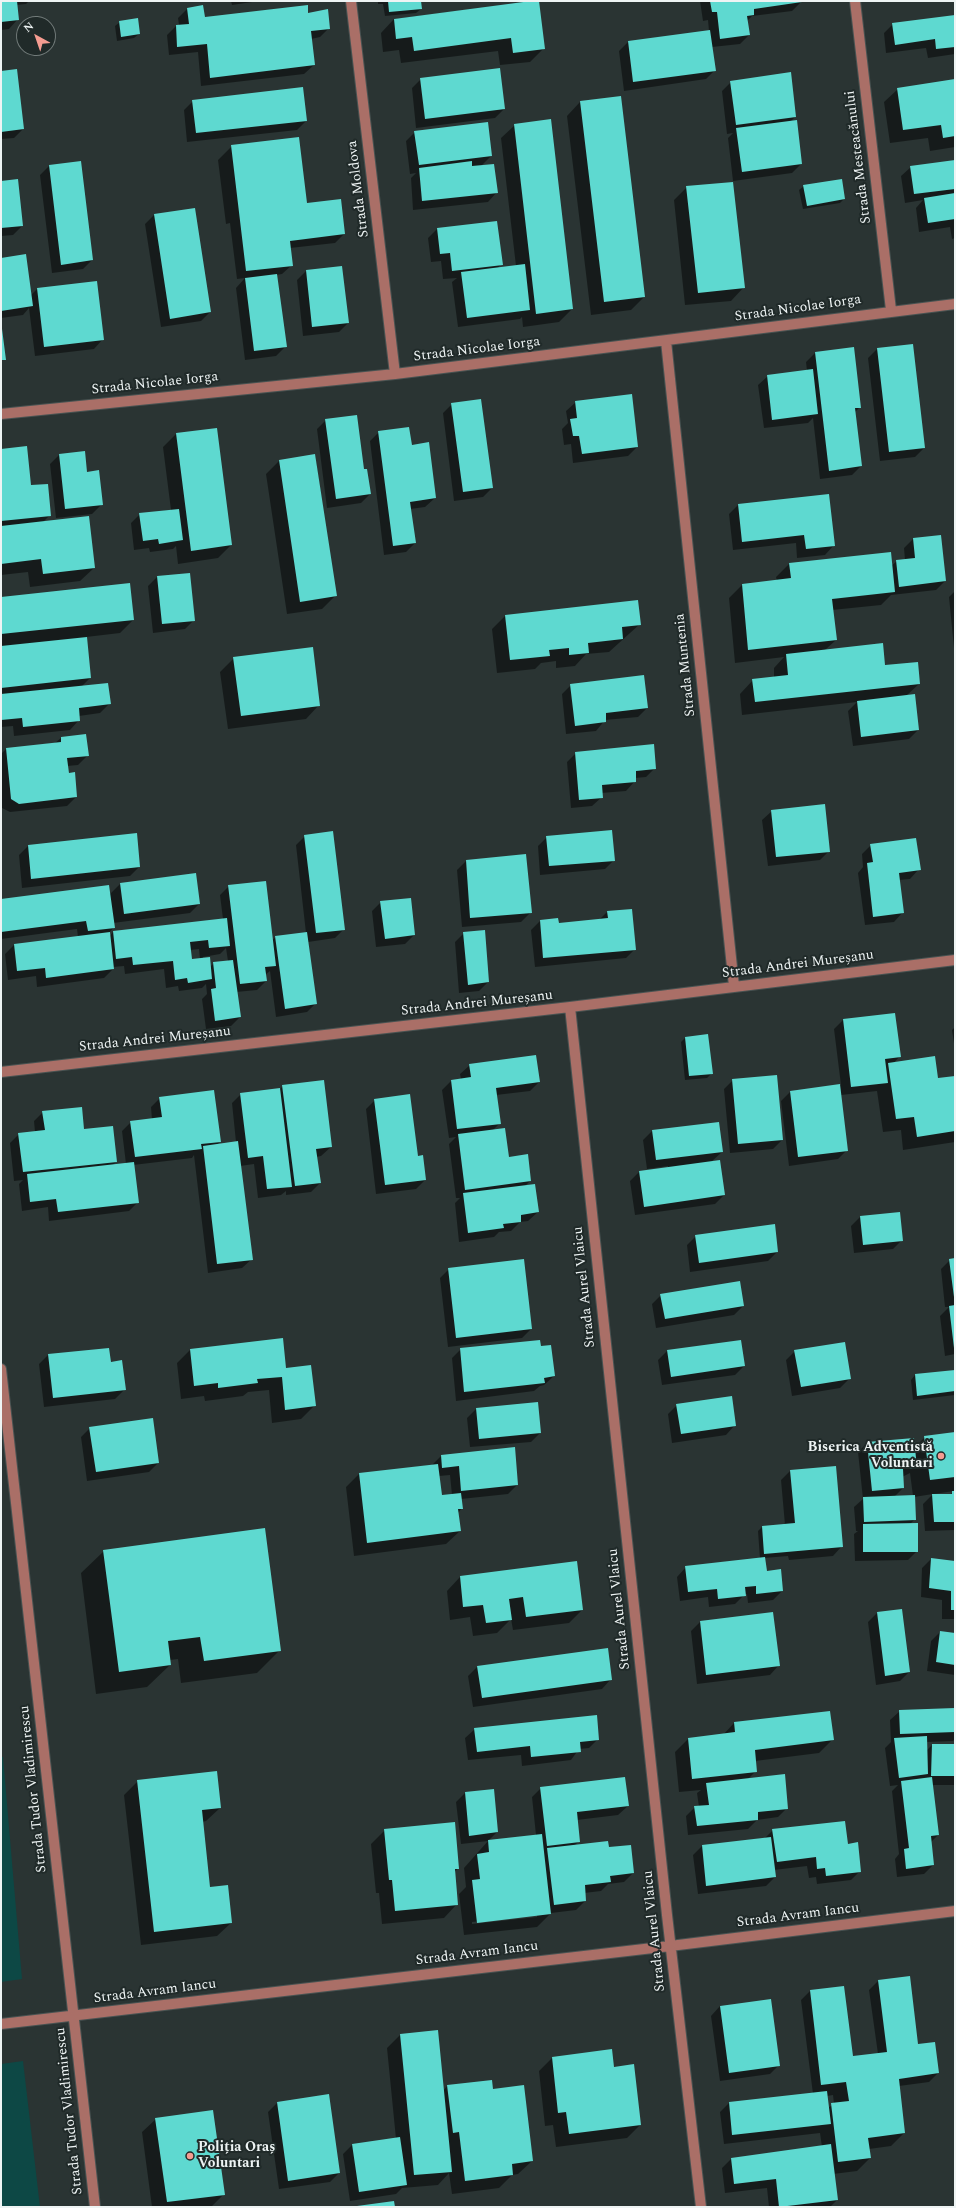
<!DOCTYPE html>
<html>
<head>
<meta charset="utf-8">
<style>
	body { margin:0 }
	#map { position:relative; width:956px; height:2208px; overflow:hidden; background:#2a3433; font-family:Spectral,serif }
	canvas { display:block }
	.frame { position:absolute; inset:0; border:2px solid #eef4f4; pointer-events:none }
	.north { position:absolute; left:16px; top:16px; width:40px; height:40px; box-sizing:border-box; background:#202a29; border:1px solid #727b7a; border-radius:50%; rotate:320deg; font-size:11px; font-weight:700; line-height:16px; text-align:center; color:#eef4f4 }
	.north::after { content:''; display:block; margin:auto; width:14px; height:18px; background:#f59c91; clip-path:polygon(50% 0,100% 100%,50% 72%,0 100%) }
</style>
</head>
<body>
<div id="map">
<canvas width="956" height="2208"></canvas>
<div class="frame"></div>
<div class="north">N</div>
</div>
<script>
const ctx = document.querySelector('canvas').getContext('2d');
ctx.lineJoin = 'round';
function paint(path, color) {
  ctx.fillStyle = color;
  ctx.fill(path, 'evenodd');
}
function shape(rows) {
  const path = new Path2D();
  for (const r of rows) {
    path.moveTo(r[0], r[1]);
    for (let i = 2; i < r.length; i += 2) path.lineTo(r[i], r[i + 1]);
  }
  return path;
}
function stroke(path, color, width, dash) {
  ctx.strokeStyle = color;
  ctx.lineWidth = width;
  ctx.lineCap = dash ? 'butt' : 'round';
  ctx.setLineDash(dash || []);
  ctx.stroke(path);
}
function drawText(font, color, halo, rows, align = 'center') {
  ctx.font = font + ' Spectral,serif';
  ctx.lineWidth = 4;
  ctx.setLineDash([]);
  ctx.textBaseline = 'middle';
  ctx.strokeStyle = halo;
  ctx.fillStyle = color;
  for (const [text, x, y, turn = 0] of rows) {
    ctx.save();
    ctx.translate(x, y);
    ctx.rotate((+turn || 0) * Math.PI / 180);
    ctx.textAlign = isNaN(turn) ? turn : align;
    if (halo) ctx.strokeText(text, 0, 0);
    ctx.fillText(text, 0, 0);
    ctx.restore();
  }
}
paint(shape([
	[1,1757,3,1757,22,1979,1,1982],
	[23,2061,40,2207,1,2207,1,2064]
]), '#0d4845');
paint(shape([
	[1,1,29,1,26,4,16,5,18,19,9,29,1,30],
	[231,1,259,1,232,5],
	[378,1,420,1,421,9,416,13,385,16,383,4,378,4],
	[538,1,544,48,530,62,500,65,498,51,401,63,399,50,383,52,381,33,394,19],
	[700,1,801,2,792,11,752,16,747,21,749,35,740,44,712,47,715,70,706,79,624,91,619,51,628,42,709,31,708,20,703,21],
	[187,9,204,18,307,14,329,28,320,37,311,39,314,65,304,74,201,86,198,52,169,55,167,35,176,26,179,25,178,18],
	[955,16,955,54,928,58,926,48,886,53,884,33,893,24],
	[120,22,139,34,134,38,117,41,115,26],
	[1,72,23,129,14,138,1,139],
	[421,79,504,109,495,118,416,128,412,88],
	[955,80,955,147,930,151,928,138,890,143,884,102,898,89],
	[731,82,795,117,790,122,801,164,792,173,733,181,728,138,733,133,727,134,722,91],
	[193,101,306,121,297,130,187,142,184,110],
	[580,102,644,297,631,310,591,315,567,116],
	[515,125,572,309,559,322,523,327,522,317,520,319,458,327,452,282,457,278,443,279,441,261,431,262,428,238,437,229,501,264,497,269,516,266,501,138],
	[415,132,491,156,480,167,497,192,488,202,413,210,411,178,416,173,410,174,406,141],
	[232,146,344,234,335,243,290,248,292,265,282,274,276,275,285,347,276,356,245,360,236,288,245,278,237,279,230,223,226,224,218,160],
	[955,161,955,238,952,239,950,227,919,232,916,208,923,200,905,203,901,176,911,167],
	[49,166,92,260,83,269,52,273,40,175],
	[1,182,22,226,13,235,1,236],
	[804,186,844,199,840,203,803,209,799,190],
	[687,187,744,287,731,301,685,305,674,200],
	[154,215,210,312,201,321,161,327,145,224],
	[1,259,31,295,37,289,96,282,103,339,94,349,35,356,29,308,23,315,1,318],
	[306,271,348,323,339,332,303,336,297,280],
	[877,349,924,448,915,457,880,461,868,358],
	[815,353,860,407,855,412,861,466,852,475,820,479,813,418,808,423,764,428,758,385,768,376,807,371,806,362],
	[576,402,637,447,628,456,573,463,571,444,564,445,562,429,568,423,566,411],
	[452,404,492,488,483,497,454,501,443,413],
	[326,420,370,494,361,503,327,508,317,429],
	[379,432,411,446,435,498,425,507,410,509,415,543,406,552,384,555,370,441],
	[176,434,231,545,218,558,178,564,176,546,173,549,150,552,149,548,134,550,131,523,140,514,171,510,163,447],
	[1,450,50,515,43,522,94,568,80,581,30,587,28,572,1,575],
	[84,452,86,473,101,505,92,514,56,518,50,464,59,455],
	[315,455,336,595,322,609,287,614,266,474,279,461],
	[738,505,834,545,825,555,797,558,796,543,733,550,729,514],
	[913,539,945,581,936,590,891,595,881,605,832,610,836,640,825,650,884,666,919,684,906,696,918,730,909,739,853,746,848,711,857,702,742,715,740,694,753,680,774,678,774,668,784,657,735,663,729,598,742,585,777,581,776,577,789,564,891,566,897,561,905,560,904,548],
	[189,574,194,620,185,629,153,633,148,586,157,577],
	[955,591,955,648,954,648,949,597],
	[1,598,133,620,120,633,86,637,90,678,81,687,109,704,100,713,79,716,79,720,70,730,14,736,13,726,1,727],
	[505,616,640,624,609,652,586,654,575,666,556,668,556,661,541,663,535,669,497,673,492,629],
	[234,658,319,705,306,719,228,729,220,672],
	[571,685,647,708,638,717,605,720,596,731,566,734,562,694],
	[61,738,88,755,78,765,67,766,76,797,67,806,10,812,2,808,1,754,6,749,55,743],
	[576,753,655,768,646,777,635,778,635,781,626,791,601,793,602,797,592,806,571,808,567,762],
	[772,811,829,851,820,860,768,866,762,820],
	[136,834,139,867,130,876,22,888,19,855,28,846],
	[305,836,344,929,335,938,308,942,316,1003,307,1012,276,1017,270,971,265,975,266,981,257,990,236,992,240,1017,231,1026,206,1029,202,999,207,994,206,984,202,988,179,991,178,986,166,988,164,969,125,974,124,966,113,967,113,969,104,978,37,987,36,976,8,980,5,954,14,945,78,937,77,929,1,939,1,900,109,895,120,884,195,874,199,904,190,913,113,923,114,927,109,933,109,937,113,932,223,919,220,895,229,886,272,940,276,937,306,933,296,845],
	[226,948,228,961,214,963,210,967,203,959,203,957,220,954],
	[199,949,200,959,191,960,190,950],
	[547,837,614,860,605,869,540,875,538,846],
	[871,845,919,869,910,879,899,880,903,912,894,922,865,925,858,873,863,867,862,854],
	[466,861,530,913,521,922,462,927,457,870],
	[381,902,414,935,405,944,376,947,372,911],
	[607,912,635,949,626,958,535,967,531,930,540,921,558,924,599,920],
	[464,933,488,982,479,991,459,993,455,942],
	[894,1014,899,1057,893,1064,937,1080,955,1077,955,1142,903,1150,901,1130,883,1132,877,1091,841,1095,847,1150,838,1159,789,1166,781,1101,790,1092,841,1085,834,1029,843,1020],
	[955,1027,955,1050,952,1030],
	[685,1038,712,1073,707,1078,685,1080,681,1042],
	[470,1065,539,1082,530,1091,496,1095,500,1123,493,1130,508,1158,530,1181,525,1186,538,1212,528,1221,520,1222,511,1231,499,1232,494,1237,459,1242,455,1203,460,1198,456,1198,449,1144,456,1137,449,1138,442,1090,451,1081,461,1079,460,1074],
	[733,1080,782,1140,773,1149,730,1153,724,1089],
	[283,1086,331,1147,321,1156,316,1157,320,1183,311,1192,286,1195,286,1191,281,1195,258,1198,254,1164,240,1166,252,1259,242,1268,208,1273,194,1155,192,1158,133,1165,138,1202,129,1211,49,1221,48,1207,22,1211,19,1184,23,1180,14,1181,10,1143,19,1134,35,1132,34,1121,43,1112,83,1130,116,1162,112,1166,126,1164,122,1131,131,1122,152,1120,151,1107,160,1098,220,1142,217,1145,236,1142,232,1103,241,1094,280,1089],
	[375,1100,417,1157,425,1180,416,1189,376,1194,366,1109],
	[652,1131,722,1152,711,1162,724,1195,715,1204,635,1215,630,1181,639,1172,668,1168,668,1166,647,1169,643,1140],
	[860,1217,902,1240,893,1249,854,1253,851,1226],
	[696,1236,777,1252,768,1261,690,1272,687,1245],
	[955,1259,955,1354,945,1356,940,1316,949,1307,945,1307,941,1269,950,1260],
	[449,1269,531,1329,522,1338,448,1347,440,1278],
	[661,1295,743,1306,734,1315,656,1328,652,1304],
	[740,1341,744,1366,735,1375,662,1385,658,1360,667,1351],
	[540,1347,554,1376,544,1385,540,1386,534,1391,456,1401,452,1358,461,1349],
	[190,1350,285,1369,314,1406,301,1419,272,1423,269,1390,248,1392,243,1396,205,1401,204,1396,181,1399,177,1363],
	[795,1351,850,1378,840,1388,792,1396,786,1360],
	[48,1355,110,1363,124,1390,115,1399,44,1407,39,1364],
	[955,1371,955,1395,913,1400,911,1380,915,1375],
	[677,1405,735,1425,726,1435,672,1443,668,1414],
	[476,1409,540,1433,531,1442,470,1447,467,1418],
	[90,1428,158,1463,149,1472,87,1481,81,1437],
	[955,1433,955,1530,925,1531,923,1504,933,1494,914,1497,915,1519,910,1524,917,1551,908,1560,855,1561,854,1534,858,1531,856,1531,854,1507,863,1499,858,1452,867,1443,914,1448,925,1437],
	[910,1473,913,1496,894,1497,903,1488,902,1477],
	[954,1491,950,1495,934,1494],
	[441,1456,517,1485,508,1494,461,1499,462,1508,458,1513,460,1531,446,1544,354,1556,346,1487,359,1474,432,1465],
	[450,1475,452,1495,441,1497,439,1476],
	[790,1471,842,1546,833,1556,789,1560,788,1556,764,1558,766,1572,782,1591,773,1600,748,1603,747,1594,744,1595,735,1604,709,1607,708,1597,680,1601,677,1577,686,1567,760,1559,758,1531,762,1527,785,1525,781,1480],
	[104,1551,280,1650,257,1673,181,1683,178,1659,170,1660,170,1665,147,1687,96,1694,81,1573],
	[931,1559,955,1562,955,1619,942,1619,942,1600,921,1597,922,1568],
	[576,1562,582,1610,569,1623,513,1630,511,1619,497,1633,473,1636,470,1617,450,1620,447,1591,460,1577],
	[901,1610,909,1672,900,1681,876,1685,868,1622,877,1613],
	[772,1613,779,1665,770,1675,697,1684,691,1631,700,1622],
	[940,1632,955,1634,955,1675,927,1671,931,1641],
	[477,1667,611,1679,602,1689,473,1707,468,1676],
	[955,1709,955,1739,953,1741,926,1742,926,1751,932,1745,955,1745,955,1785,932,1785,938,1835,931,1842,933,1865,924,1874,897,1877,895,1859,899,1854,892,1791,898,1785,890,1786,885,1748,891,1742,890,1720,900,1711],
	[734,1723,832,1740,819,1753,755,1761,756,1771,748,1779,787,1808,778,1817,757,1820,748,1829,688,1835,686,1816,695,1807,699,1807,697,1793,701,1790,679,1792,675,1752,688,1739,723,1735],
	[475,1729,598,1739,589,1748,579,1749,571,1760,522,1766,521,1755,468,1760,465,1738],
	[138,1781,220,1808,206,1821,202,1822,209,1888,231,1923,217,1936,141,1945,124,1795],
	[541,1788,628,1806,618,1815,577,1820,579,1841,574,1846,609,1848,633,1873,624,1882,608,1884,601,1891,584,1893,585,1901,576,1910,551,1913,537,1927,464,1935,459,1894,466,1887,464,1868,488,1841,536,1835,532,1797],
	[537,1915,537,1917,472,1924,472,1922],
	[465,1793,497,1832,488,1841,461,1844,456,1802],
	[385,1830,458,1868,454,1873,457,1904,444,1918,382,1924,379,1893,376,1893,371,1844],
	[773,1830,847,1845,860,1871,851,1880,817,1884,816,1877,809,1878,807,1866,774,1870,775,1877,766,1886,698,1894,693,1855,702,1846,765,1838],
	[878,1981,918,2045,938,2073,929,2082,899,2086,904,2133,891,2146,869,2149,870,2158,857,2171,833,2174,837,2200,830,2207,769,2207,767,2188,725,2193,722,2168,731,2159,822,2147,820,2133,724,2144,720,2112,729,2103,813,2094,801,2000,810,1991,850,2058,878,2054,869,1990],
	[833,2095,834,2104,828,2108,827,2096],
	[720,2006,779,2065,770,2074,720,2081,711,2016],
	[437,2031,443,2091,447,2086,492,2090,532,2161,518,2174,512,2175,499,2188,452,2194,449,2173,438,2185,402,2188,396,2194,350,2201,343,2154,352,2145,396,2139,387,2048,400,2035],
	[552,2058,640,2125,627,2138,556,2147,553,2125,545,2126,539,2071],
	[328,2095,339,2173,330,2182,279,2189,268,2112,277,2103],
	[156,2119,224,2194,211,2207,152,2207,142,2132]
]), '#0007');
paint(shape([
	[1,1,17,1,19,20,1,22],
	[388,1,421,1,422,9,389,12],
	[531,1,539,1,545,49,513,53,511,38,414,51,412,37,396,39,394,19],
	[710,1,802,1,802,2,754,9,754,15,747,16,750,35,720,39,717,12,712,12],
	[203,5,205,17,308,5,308,13,328,9,330,29,311,31,315,65,210,78,207,44,177,47,176,25,189,24,187,8],
	[955,15,955,47,936,49,935,39,895,45,892,23],
	[138,18,140,34,121,37,119,21],
	[710,30,716,71,633,82,628,41],
	[500,68,505,109,425,119,420,78],
	[17,69,24,129,1,132,1,71],
	[791,72,796,117,736,125,730,81],
	[955,79,955,136,943,138,941,125,903,130,897,88],
	[303,87,307,121,196,133,192,100],
	[621,96,645,297,604,302,580,101],
	[551,119,573,309,536,314,514,124],
	[797,120,802,164,742,172,736,128],
	[488,122,492,156,419,165,414,131],
	[299,137,307,203,341,199,345,234,290,241,293,266,246,271,231,145],
	[955,160,955,189,914,194,910,166],
	[81,161,93,260,61,265,49,165],
	[472,161,472,166,494,164,498,193,422,201,419,168],
	[18,179,23,226,1,228,1,181],
	[842,179,845,199,807,206,803,185],
	[733,182,745,288,698,293,686,186],
	[955,193,955,219,928,223,924,198],
	[195,208,211,312,170,319,154,214],
	[497,221,503,265,452,271,450,253,440,254,437,228],
	[26,254,33,306,1,311,1,258],
	[525,264,530,310,467,318,461,272],
	[342,266,349,323,312,327,306,270],
	[277,274,287,347,254,351,245,278],
	[97,281,104,340,44,347,37,288],
	[1,321,6,360,1,360],
	[913,344,925,448,889,452,877,348],
	[854,347,861,408,855,408,862,466,829,471,815,352],
	[813,369,818,414,772,420,767,375],
	[632,394,638,447,582,454,579,436,573,436,570,419,577,418,575,401],
	[481,399,493,488,463,492,451,403],
	[357,415,364,469,367,469,371,494,336,499,325,419],
	[409,427,412,445,429,442,436,498,410,502,416,543,393,546,378,431],
	[217,428,232,545,191,551,176,433],
	[27,446,31,485,48,484,51,516,1,521,1,449],
	[85,451,87,472,99,470,103,505,65,509,59,454],
	[315,454,337,596,300,602,279,460],
	[829,494,835,546,806,549,804,535,742,542,738,504],
	[179,509,183,540,159,544,158,539,143,541,139,513],
	[89,516,95,568,43,574,41,559,1,564,1,526],
	[941,535,946,581,899,587,896,560,915,558,913,538],
	[891,552,895,592,832,599,837,640,748,650,742,584,791,578,789,563],
	[190,573,195,621,162,624,157,576],
	[130,583,134,620,1,634,1,597],
	[638,600,641,625,622,627,623,639,588,643,589,653,569,655,569,648,549,650,550,656,510,660,505,615],
	[87,637,91,678,1,688,1,646],
	[883,643,885,665,918,662,920,684,755,702,752,679,788,675,786,654],
	[313,647,320,706,241,716,233,657],
	[644,675,648,708,606,713,606,722,575,726,570,684],
	[108,683,111,704,79,708,80,721,23,727,22,718,1,720,1,694],
	[915,694,919,730,861,737,857,701],
	[86,734,89,756,67,758,69,773,75,772,77,797,19,804,11,799,6,748,61,742,61,737],
	[654,744,656,769,636,771,636,782,602,785,603,798,579,800,575,752],
	[825,804,830,852,776,857,771,810],
	[612,830,615,861,549,866,546,836],
	[333,831,345,930,316,933,304,835],
	[137,833,140,867,31,879,28,845],
	[916,838,921,870,899,873,904,913,873,917,867,863,873,862,870,844],
	[526,854,532,913,470,918,466,860],
	[196,873,200,904,124,914,120,883],
	[266,881,276,966,265,967,267,981,240,984,228,885],
	[109,885,115,928,88,931,86,921,1,932,1,899],
	[411,898,415,935,385,939,380,901],
	[632,909,636,950,543,958,540,920,558,918,559,923,608,918,607,911],
	[227,918,230,946,209,948,208,940,190,942,192,959,210,957,212,979,188,983,187,978,175,980,173,961,133,965,132,957,116,959,113,931],
	[485,930,489,982,468,985,463,932],
	[110,932,114,969,46,978,45,968,17,971,14,944],
	[307,932,317,1004,285,1009,275,936],
	[233,960,241,1017,215,1021,211,989,216,988,213,962],
	[895,1013,901,1057,885,1059,888,1083,851,1087,843,1019],
	[708,1034,713,1074,689,1076,685,1037],
	[536,1055,540,1082,496,1088,501,1124,457,1129,451,1080,471,1077,469,1064],
	[935,1056,938,1078,955,1076,955,1131,917,1137,914,1117,896,1119,888,1063],
	[777,1075,783,1140,738,1144,732,1079],
	[324,1080,332,1147,316,1149,321,1183,295,1186,282,1085],
	[840,1084,848,1151,798,1157,790,1091],
	[280,1088,292,1187,267,1189,263,1156,248,1158,240,1093],
	[214,1090,221,1142,201,1144,202,1149,135,1157,130,1121,162,1117,159,1097],
	[410,1094,418,1156,423,1155,426,1180,385,1185,374,1099],
	[82,1107,84,1129,113,1126,117,1162,23,1172,18,1133,45,1130,42,1111],
	[719,1122,723,1152,656,1160,652,1130],
	[505,1128,509,1157,528,1154,531,1181,465,1190,458,1134],
	[238,1141,253,1260,217,1264,203,1146],
	[720,1160,725,1195,644,1207,639,1171],
	[134,1162,139,1203,58,1212,56,1199,30,1202,27,1174],
	[535,1184,539,1212,521,1215,521,1222,503,1224,504,1228,468,1233,463,1193],
	[900,1212,903,1241,863,1245,860,1216],
	[775,1224,778,1252,699,1263,695,1235],
	[955,1258,955,1297,954,1297,949,1259],
	[524,1259,532,1329,456,1338,448,1268],
	[740,1281,744,1306,665,1319,660,1294],
	[955,1305,955,1348,954,1348,949,1306],
	[283,1338,286,1368,311,1365,316,1406,285,1410,282,1377,257,1379,258,1383,218,1388,218,1383,194,1386,190,1349],
	[540,1340,541,1346,551,1345,555,1376,544,1378,545,1383,464,1392,460,1348],
	[741,1340,745,1366,671,1377,667,1350],
	[845,1342,851,1379,801,1387,794,1350],
	[109,1348,111,1362,122,1360,126,1390,53,1398,48,1354],
	[955,1370,955,1391,917,1396,915,1374],
	[732,1396,736,1426,681,1434,676,1404],
	[538,1402,541,1433,479,1439,476,1408],
	[153,1418,159,1463,96,1472,89,1427],
	[955,1432,955,1477,930,1480,924,1436],
	[914,1438,917,1468,903,1469,904,1488,872,1491,867,1442],
	[515,1447,518,1485,461,1491,459,1466,442,1468,441,1455],
	[438,1464,442,1495,461,1493,463,1509,458,1509,461,1531,367,1543,359,1473],
	[836,1466,843,1547,764,1554,762,1526,795,1523,790,1470],
	[952,1491,955,1491,955,1522,934,1522,932,1494,952,1494],
	[915,1495,916,1520,864,1522,863,1497],
	[918,1523,918,1552,863,1552,863,1524],
	[265,1528,281,1651,204,1661,200,1637,168,1641,171,1665,119,1672,103,1550],
	[765,1557,767,1571,781,1569,783,1591,756,1594,756,1586,745,1587,746,1596,718,1599,717,1589,688,1592,685,1566],
	[931,1558,955,1561,955,1610,951,1610,951,1591,929,1588],
	[577,1561,583,1610,526,1617,523,1597,509,1599,512,1620,486,1623,483,1605,463,1607,460,1576],
	[902,1609,910,1672,885,1676,877,1612],
	[773,1612,780,1666,706,1675,700,1621],
	[940,1631,955,1633,955,1665,936,1662],
	[608,1648,612,1680,482,1698,477,1666],
	[955,1708,955,1732,900,1734,899,1710],
	[830,1711,834,1740,755,1750,757,1772,692,1779,688,1738,735,1732,734,1722],
	[597,1715,599,1740,580,1742,581,1752,531,1757,530,1746,477,1752,474,1728],
	[927,1736,928,1774,899,1778,894,1738],
	[932,1744,955,1744,955,1776,931,1776],
	[217,1771,221,1808,202,1810,210,1887,228,1885,232,1923,154,1932,137,1780],
	[785,1774,788,1809,758,1812,758,1820,697,1826,694,1806,709,1805,706,1783],
	[625,1777,629,1806,577,1812,580,1842,547,1846,540,1787],
	[932,1777,939,1835,931,1836,934,1865,906,1869,904,1849,909,1848,901,1781],
	[494,1789,498,1832,469,1836,465,1792],
	[845,1821,848,1844,858,1842,861,1872,826,1876,825,1868,817,1869,816,1857,777,1862,772,1829],
	[455,1822,459,1869,455,1869,458,1905,395,1911,392,1880,389,1880,384,1829],
	[542,1834,551,1914,477,1923,472,1880,480,1879,477,1854,489,1852,488,1840],
	[771,1837,776,1877,706,1886,702,1845],
	[608,1841,609,1847,631,1845,634,1873,610,1876,611,1882,585,1885,586,1901,554,1905,547,1848],
	[910,1976,918,2044,935,2042,939,2073,899,2079,905,2133,868,2138,871,2158,838,2162,831,2103,849,2101,846,2082,821,2085,810,1990,844,1986,853,2056,887,2052,878,1980],
	[771,1999,780,2066,729,2073,720,2006],
	[438,2030,452,2172,414,2175,400,2034],
	[612,2049,614,2067,634,2064,641,2125,569,2134,566,2112,558,2113,552,2057],
	[492,2080,493,2089,524,2085,533,2161,512,2164,513,2175,465,2181,459,2132,453,2133,447,2085],
	[827,2091,831,2124,732,2135,729,2102],
	[329,2094,340,2173,288,2181,277,2102],
	[213,2110,225,2195,167,2202,155,2118],
	[400,2137,407,2185,359,2192,352,2144],
	[831,2144,838,2200,779,2207,776,2179,734,2184,731,2158],
	[394,2201,395,2207,357,2207,357,2206]
]), '#5ed9d0');
const minor = shape([
	[351,1,395,374],
	[855,1,891,310],
	[666,341,734,986],
	[1,414,395,374,955,304],
	[570,1007,667,1915,701,2207],
	[1,1072,570,1007,955,960],
	[1,1369,95,2207],
	[1,2024,670,1946,955,1911]
]);
stroke(minor, '#495352', 12);
stroke(minor, '#aa6f67', 10);
for (const [x, y, r, color] of [
	[941,1456,4,"#f59c91"],
	[190,2156,4,"#f59c91"]
]) {
  const dot = new Path2D();
  dot.arc(x, y, r, 0, 2 * Math.PI);
  ctx.fillStyle = color;
  ctx.fill(dot);
  stroke(dot, '#202a29', 1.5);
}
drawText('14px', '#eef4f4', '#202a29', [
	["Strada Mesteacănului",859,157,-97],
	["Strada Moldova",359,189,-97],
	["Strada Nicolae Iorga",798,309,-8],
	["Strada Nicolae Iorga",477,350,-7],
	["Strada Nicolae Iorga",155,384,-6],
	["Strada Muntenia",686,665,-96],
	["Strada Andrei Mureșanu",798,965,-7],
	["Strada Andrei Mureșanu",477,1004,-6],
	["Strada Andrei Mureșanu",155,1040,-6],
	["Strada Aurel Vlaicu",585,1287,-96],
	["Strada Aurel Vlaicu",620,1609,-96],
	["Strada Tudor Vladimirescu",34,1789,-96],
	["Strada Avram Iancu",798,1916,-7],
	["Strada Aurel Vlaicu",655,1931,-96],
	["Strada Avram Iancu",477,1954,-7],
	["Strada Avram Iancu",155,1992,-7],
	["Strada Tudor Vladimirescu",70,2111,-96]
]);
drawText('bold 14px', '#eef4f4', '#202a29', [
	["Biserica Adventistă",933,1448],
	["Voluntari",933,1464],
	["Poliția Oraș",198,2148,"left"],
	["Voluntari",198,2164,"left"]
], 'right');
</script>
</body>
</html>
